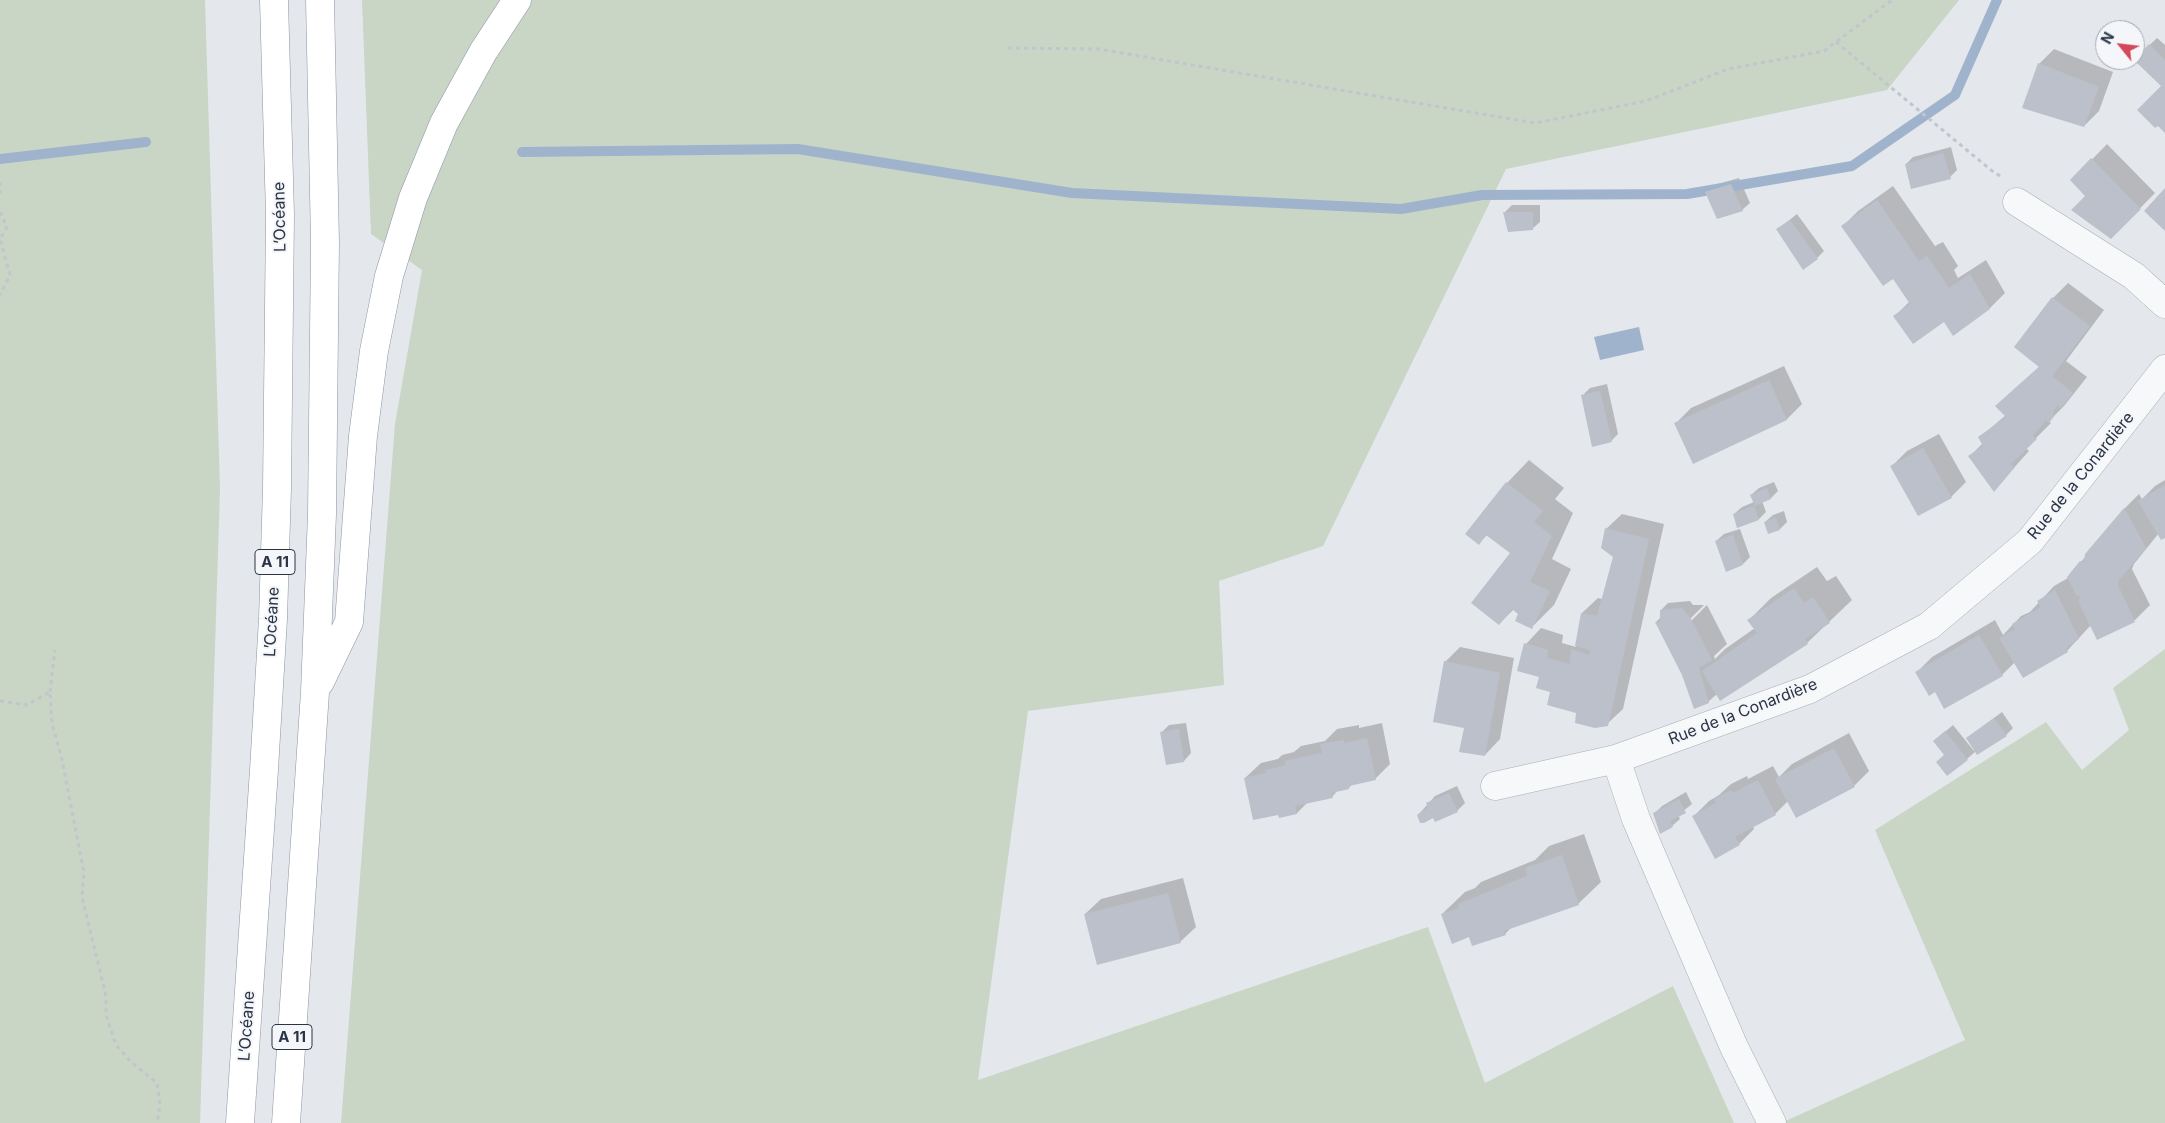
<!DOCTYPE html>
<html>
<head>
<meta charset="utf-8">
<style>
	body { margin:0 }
	#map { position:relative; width:2165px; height:1123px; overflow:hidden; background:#e4e7ec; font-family:Inter,sans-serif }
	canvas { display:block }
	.north { position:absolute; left:2095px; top:20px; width:50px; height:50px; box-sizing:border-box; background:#f4f6f9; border:1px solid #a4a8b1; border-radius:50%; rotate:299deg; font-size:14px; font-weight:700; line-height:20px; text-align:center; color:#2b3445 }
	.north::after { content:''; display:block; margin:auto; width:18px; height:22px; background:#d1495b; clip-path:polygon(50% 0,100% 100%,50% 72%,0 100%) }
</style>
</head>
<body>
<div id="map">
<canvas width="2165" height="1123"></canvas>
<div class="north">N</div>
</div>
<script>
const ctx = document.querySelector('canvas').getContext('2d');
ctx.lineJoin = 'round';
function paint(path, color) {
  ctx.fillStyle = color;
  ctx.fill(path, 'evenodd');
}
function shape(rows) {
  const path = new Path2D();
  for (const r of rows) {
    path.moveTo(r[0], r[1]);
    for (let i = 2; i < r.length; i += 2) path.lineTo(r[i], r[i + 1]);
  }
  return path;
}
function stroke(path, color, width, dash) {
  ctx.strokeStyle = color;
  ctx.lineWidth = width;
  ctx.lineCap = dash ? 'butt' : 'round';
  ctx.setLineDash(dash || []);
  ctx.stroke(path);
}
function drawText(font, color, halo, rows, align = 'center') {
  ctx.font = font + ' Inter,sans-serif';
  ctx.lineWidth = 4;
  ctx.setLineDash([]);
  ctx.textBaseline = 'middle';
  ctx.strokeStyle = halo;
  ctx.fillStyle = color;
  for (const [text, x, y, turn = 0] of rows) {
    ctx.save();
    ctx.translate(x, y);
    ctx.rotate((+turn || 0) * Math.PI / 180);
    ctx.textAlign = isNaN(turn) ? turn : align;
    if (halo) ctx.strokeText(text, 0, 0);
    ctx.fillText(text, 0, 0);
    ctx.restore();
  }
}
paint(shape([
	[0,0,205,0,220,489,200,1123,0,1123],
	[362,0,1959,0,1887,90,1506,169,1323,546,1219,581,1224,685,1028,711,978,1080,1428,927,1485,1083,1673,986,1734,1123,341,1123,395,424,422,270,371,234],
	[2165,649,2165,1123,1781,1123,1965,1040,1875,830,2046,722,2082,770,2129,730,2113,688]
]), '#c9d6c5');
paint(shape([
	[1639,327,1644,350,1600,360,1594,337]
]), '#9fb4cc');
paint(shape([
	[2157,38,2165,45,2165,131,2163,86,2135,59],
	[2054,49,2113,72,2099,111,2084,126,2039,64],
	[2107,144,2155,193,2111,238,2087,195,2072,180],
	[1951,147,1957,170,1950,177,1906,164,1913,157],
	[1739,178,1750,203,1742,210,1707,193,1714,185],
	[1893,186,1935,246,1943,242,1958,266,1954,270,1958,278,1986,260,2005,293,1990,308,1944,321,1895,316,1910,301,1893,277,1843,226,1858,211],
	[1512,205,1540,205,1540,222,1532,229,1504,213],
	[1797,214,1824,251,1817,258,1778,229],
	[2068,283,2104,310,2066,361,2087,377,2064,406,2049,421,2051,423,2026,448,2029,451,1994,490,1970,456,1983,443,1979,438,2006,415,2012,391,2040,366,2053,298],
	[1784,366,1802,404,1787,419,1694,462,1676,423,1691,408],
	[1607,384,1618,434,1611,441,1582,396,1590,388],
	[1939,434,1966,482,1951,497,1891,467,1907,451],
	[1529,460,1564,488,1555,499,1573,513,1552,559,1571,569,1554,605,1532,627,1514,609,1499,624,1511,552,1488,534,1479,543,1507,483],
	[2165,480,2165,536,2159,533,2134,564,2132,569,2150,605,2135,620,2098,638,2091,625,2067,651,2015,662,2002,675,1935,691,1917,672,1932,657,1995,620,2003,635,2021,616,2030,612,2054,586,2068,578,2125,508,2139,494,2142,499,2155,486],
	[1774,482,1778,491,1771,498,1762,501,1766,512,1759,519,1734,514,1742,507,1754,502,1751,495,1759,488],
	[1784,511,1787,522,1780,529,1769,533,1765,522,1773,515],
	[1622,514,1664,524,1623,709,1607,724,1578,712,1551,691,1540,676,1526,644,1541,628,1563,635,1562,643,1576,647,1582,613,1598,598,1603,599,1614,556,1606,529],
	[1740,529,1750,557,1743,564,1716,541,1724,534],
	[1817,567,1827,581,1836,576,1852,600,1807,643,1717,694,1708,702,1683,674,1656,622,1661,617,1661,610,1668,603,1690,601,1693,605,1704,605,1690,619,1690,622,1707,605,1727,644,1714,656,1715,659,1725,649,1755,628,1749,620,1771,598],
	[1460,647,1514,658,1500,739,1485,755,1445,662],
	[2002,712,2013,728,2006,735,1976,751,1967,759,1945,755,1934,741,1953,725,1974,751,1975,750,1967,738],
	[1186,723,1191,753,1184,761,1161,733,1169,725],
	[1382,723,1390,764,1375,779,1353,783,1349,788,1338,790,1332,797,1308,802,1297,813,1280,817,1245,778,1261,763,1278,759,1282,755,1294,752,1301,746,1325,741,1337,729,1359,725,1359,728],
	[1849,733,1869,771,1854,786,1788,801,1775,814,1753,826,1754,829,1739,844,1694,816,1709,801,1719,795,1731,784,1747,776,1748,779,1773,766,1779,777,1792,764],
	[1457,786,1465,803,1457,811,1434,817,1418,815,1435,796],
	[1686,792,1692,804,1678,815,1680,819,1672,826,1655,813,1662,806],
	[1584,834,1601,882,1578,904,1513,926,1505,934,1470,935,1442,914,1465,892,1475,888,1481,882,1535,860,1549,846],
	[1183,878,1196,927,1180,942,1085,914,1101,899]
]), '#0003');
stroke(shape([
	[522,152,798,149,1072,193,1401,209,1482,195,1687,194,1852,166,1955,95,1997,0],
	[0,159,146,142]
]), '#9fb4cc', 10);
paint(shape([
	[2149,44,2165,60,2165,133,2158,126,2155,128,2137,110,2161,86,2135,61,2135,58],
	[2038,63,2099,87,2084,127,2022,108],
	[1943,153,1951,179,1911,189,1905,164],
	[2091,158,2141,209,2111,239,2071,210,2085,196,2070,180],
	[1731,184,1743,211,1717,219,1705,192],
	[2165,188,2165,231,2144,211],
	[1877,200,1919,261,1927,256,1949,288,1970,274,1990,309,1953,336,1944,322,1913,344,1893,316,1910,304,1893,279,1883,286,1841,226],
	[1503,212,1533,212,1533,230,1508,232],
	[1790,220,1818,259,1803,270,1776,229],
	[2052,297,2090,326,2052,376,2073,393,2061,408,2058,405,2052,413,2055,415,2049,423,2046,420,2033,436,2037,439,2011,464,2015,467,1994,492,1968,456,1983,446,1978,437,2006,417,1995,406,2039,367,2014,347],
	[1769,380,1787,420,1693,464,1674,423],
	[1600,391,1612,442,1592,447,1581,395],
	[1923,448,1952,498,1918,516,1890,466],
	[1506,482,1543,511,1534,522,1552,536,1530,582,1550,591,1532,629,1515,621,1518,614,1512,609,1499,625,1471,603,1510,553,1486,535,1479,545,1465,534],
	[2165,485,2165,538,2161,540,2138,501],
	[1767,488,1771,499,1755,506,1750,495],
	[1754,506,1759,520,1737,528,1733,514],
	[2124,508,2146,548,2119,580,2118,585,2135,622,2097,640,2079,603,2080,596,2076,595,2067,577,2080,561,2084,562,2085,554],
	[1776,518,1780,530,1768,534,1764,522],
	[1605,528,1649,539,1608,726,1595,728,1575,723,1576,713,1547,705,1550,692,1536,688,1539,677,1517,671,1524,643,1548,650,1547,658,1570,664,1571,649,1589,655,1590,650,1575,646,1581,613,1597,616,1613,557,1601,548],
	[1733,535,1743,565,1726,572,1715,541],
	[1794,588,1804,603,1813,597,1830,623,1805,639,1808,644,1720,701,1702,671,1757,633,1747,620],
	[2055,590,2079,639,2066,648,2068,652,2023,678,1999,638,2015,629,2012,624,2041,607,2037,601],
	[1682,608,1691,619,1712,660,1699,668,1709,703,1694,709,1682,675,1655,622,1660,622,1660,610],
	[1979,635,2003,676,1944,709,1935,692,1929,696,1915,672],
	[1444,661,1500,673,1485,756,1459,752,1464,728,1433,722],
	[1994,718,2007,736,1977,755,1966,738],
	[1179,729,1184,762,1166,765,1160,732],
	[1945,731,1968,760,1947,776,1936,762,1944,755,1933,741],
	[1367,738,1376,780,1349,786,1349,789,1331,793,1333,798,1295,806,1297,814,1279,818,1278,815,1253,820,1244,778,1266,773,1266,770,1286,765,1284,761,1322,753,1320,744,1344,740,1344,743],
	[1834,748,1855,787,1796,818,1775,779],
	[1758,780,1776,815,1735,837,1740,845,1715,859,1692,816,1716,803,1714,799,1731,790,1733,793],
	[1449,793,1458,812,1435,822,1433,818,1424,823,1420,823,1417,815,1428,807,1426,803],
	[1679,799,1686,813,1670,821,1673,827,1660,834,1653,813],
	[1562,855,1579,905,1504,931,1506,935,1472,946,1469,937,1452,944,1441,914,1459,908,1458,904,1527,876,1525,868],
	[1168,893,1181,943,1097,965,1084,914]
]), '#bbc0ca');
const street = shape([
	[2017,202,2134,276,2165,304],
	[1616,759,1636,819,1734,1047,1772,1123],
	[1495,786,1616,759,1810,689,1929,626,2030,541,2165,369]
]);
const highway = shape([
	[320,682,349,622,363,436,374,351,389,276,413,198,444,123,483,52,517,0],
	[240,1123,264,770,273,619,277,488,280,215,274,0],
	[286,1123,315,692,322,514,325,242,320,0]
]);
stroke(street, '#a9aeb7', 29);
stroke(highway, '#8b94a3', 29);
stroke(shape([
	[1836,42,1991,170,2000,176],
	[1008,48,1098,49,1535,123,1646,101,1728,69,1824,51,1892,0],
	[0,182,0,196],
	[0,212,7,227,0,239,10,275,0,295],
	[50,692,55,650],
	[0,701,27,705,50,692,52,723,62,760,84,873,82,897,106,996,106,1015,116,1045,132,1063,157,1083,160,1105,157,1123]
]), '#c2c5cb', 3, [4, 4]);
stroke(street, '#f7f8fa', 28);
stroke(highway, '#fff', 28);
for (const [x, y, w] of [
	[275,562,40],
	[292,1037,40]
]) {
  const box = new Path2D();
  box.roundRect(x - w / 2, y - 12.5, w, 25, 4);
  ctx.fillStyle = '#f4f6f9';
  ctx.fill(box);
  stroke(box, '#2b3445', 1);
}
drawText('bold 15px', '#2b3445', null, [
	["A 11",275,562],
	["A 11",292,1037]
]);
drawText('16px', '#2b3445', '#f4f6f9', [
	["L’Océane",280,217,-91],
	["Rue de la Conardière",2081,476,-51],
	["L’Océane",272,622,-87],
	["Rue de la Conardière",1743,712,-21],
	["L’Océane",247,1026,-86]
]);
</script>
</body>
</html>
